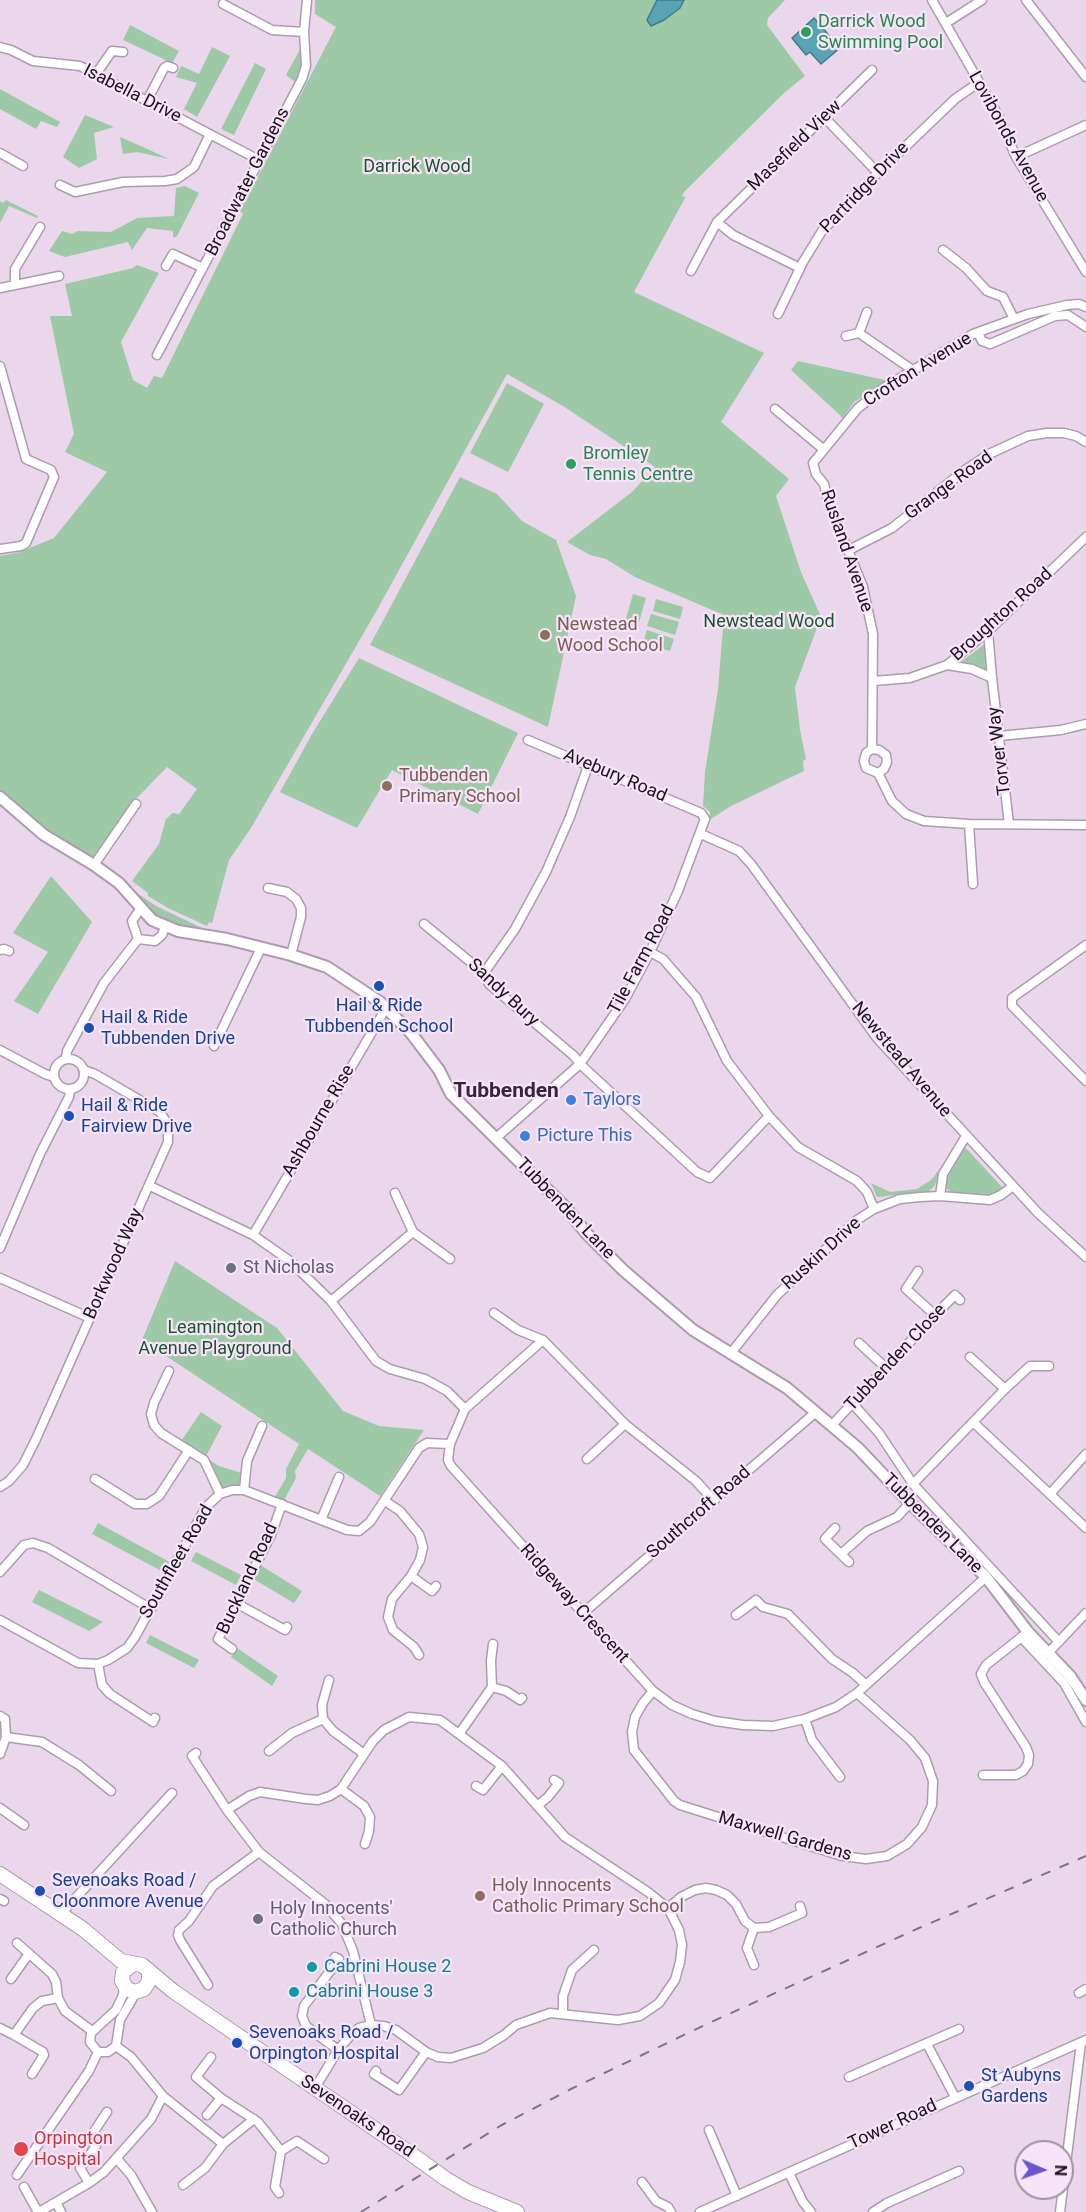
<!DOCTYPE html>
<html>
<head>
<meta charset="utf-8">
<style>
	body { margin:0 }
	#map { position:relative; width:1086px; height:2212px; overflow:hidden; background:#ead7eb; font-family:Roboto,sans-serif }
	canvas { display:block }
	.north { position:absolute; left:1014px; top:2140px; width:60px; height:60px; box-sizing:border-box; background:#f7e4f8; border:2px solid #9f91a0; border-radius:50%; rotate:92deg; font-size:16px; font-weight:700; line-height:24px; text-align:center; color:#1a141b }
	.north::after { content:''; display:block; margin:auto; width:21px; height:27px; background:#6b55cf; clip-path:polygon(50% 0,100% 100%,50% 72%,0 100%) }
</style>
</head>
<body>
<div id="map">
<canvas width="1086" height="2212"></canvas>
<div class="north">N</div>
</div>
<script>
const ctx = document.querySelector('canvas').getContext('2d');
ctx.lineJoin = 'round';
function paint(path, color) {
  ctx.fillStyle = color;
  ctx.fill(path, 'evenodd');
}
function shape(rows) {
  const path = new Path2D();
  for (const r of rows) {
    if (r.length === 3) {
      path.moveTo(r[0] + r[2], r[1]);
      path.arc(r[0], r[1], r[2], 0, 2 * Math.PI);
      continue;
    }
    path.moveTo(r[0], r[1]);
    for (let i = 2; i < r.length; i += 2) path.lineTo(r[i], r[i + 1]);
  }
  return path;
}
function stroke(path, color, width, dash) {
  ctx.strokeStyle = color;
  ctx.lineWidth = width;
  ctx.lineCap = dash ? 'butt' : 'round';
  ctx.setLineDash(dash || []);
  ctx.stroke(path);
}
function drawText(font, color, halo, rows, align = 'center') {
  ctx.font = font + ' Roboto,sans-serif';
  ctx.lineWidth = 4.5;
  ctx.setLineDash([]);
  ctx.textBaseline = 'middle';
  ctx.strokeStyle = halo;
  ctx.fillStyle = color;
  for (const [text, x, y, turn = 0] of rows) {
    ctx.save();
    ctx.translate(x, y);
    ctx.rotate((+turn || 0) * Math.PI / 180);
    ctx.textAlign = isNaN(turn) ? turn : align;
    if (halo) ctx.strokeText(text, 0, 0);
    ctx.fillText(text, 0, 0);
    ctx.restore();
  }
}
paint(shape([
	[315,0,785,0,768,18,767,25,805,76,784,93,684,192,682,197,686,196,634,292,764,353,721,422,789,479,776,496,801,572,821,617,795,687,800,730,806,759,803,761,804,771,731,806,709,820,710,812,703,806,705,772,718,689,724,615,635,577,606,559,590,555,567,542,632,492,655,467,563,406,507,374,377,610,251,828,229,860,212,923,209,922,207,926,168,908,148,896,148,893,132,881,159,844,166,819,173,813,179,814,197,789,167,767,136,799,94,859,25,818,0,790,0,556,20,552,54,538,107,472,65,452,74,434,50,316,72,316,65,284,133,268,137,265,159,273,121,342,133,380,147,388,154,376,162,378,243,214,240,211,336,27,315,14],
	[130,25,179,51,172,63,123,40],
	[303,44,302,69,295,82,286,75],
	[212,47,230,56,197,117,184,109,197,83,176,77,181,66,199,74],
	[255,63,266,69,234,135,221,129],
	[0,89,60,122,57,127,41,121,36,129,0,109],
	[85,115,114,127,94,133,97,159,79,168,63,157],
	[120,137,143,147,169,159,137,152,123,154],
	[185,186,199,193,177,236,173,238,173,231,147,228,132,250,128,242,65,257,49,251,62,231,72,234,78,231,111,232,137,218,174,216,176,188],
	[6,200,38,216,37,218,9,206,0,223,0,201,3,203],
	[798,361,889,381,854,402,843,418,791,370],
	[507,383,544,404,508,472,470,453],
	[460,477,497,494,522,521,556,540,576,596,548,727,370,645],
	[633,594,646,598,637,629,624,625],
	[656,599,683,607,680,619,653,611],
	[651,614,679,622,675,635,647,626],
	[647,630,674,639,670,651,643,643],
	[985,644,987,671,958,664],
	[359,658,518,733,478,814,392,770,357,828,280,792,312,734],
	[51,876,92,922,38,1014,14,1001,48,952,13,933],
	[125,885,156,906,202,928,195,930,171,924,151,912],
	[966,1148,1002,1187,998,1192,993,1195,954,1194,946,1188,947,1179,962,1149],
	[940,1169,935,1185,929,1191,877,1197,871,1183,890,1192,917,1189,931,1180],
	[175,1261,277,1328,343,1411,379,1426,424,1430,380,1496,308,1449,295,1471,296,1478,282,1504,273,1500,286,1478,286,1469,299,1444,142,1340],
	[201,1412,222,1426,204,1460,179,1444],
	[208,1459,219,1466,242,1473,238,1487,221,1488],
	[98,1523,175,1565,169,1575,92,1534],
	[196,1552,241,1575,236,1585,191,1561],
	[257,1563,302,1591,294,1603,250,1577],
	[39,1590,103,1622,89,1631,32,1602],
	[150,1635,199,1660,194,1668,146,1643],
	[237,1648,278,1676,272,1686,231,1657]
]), '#9dc9a6');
const water = shape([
	[657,0,684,0,680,8,664,20,651,26,647,20,657,0],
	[814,18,840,48,821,64,810,52,806,55,792,38,814,18]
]);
paint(water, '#57a4b5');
stroke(water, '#457987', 1.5);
const minor = shape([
	[932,0,999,117,1016,157,1086,272],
	[1026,0,1086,77],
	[223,4,272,30,304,32],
	[946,23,982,0],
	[0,47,11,50,33,61,80,66,88,70,259,160],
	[96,74,112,51,123,52],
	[147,101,164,68,167,66,173,68],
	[825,118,878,173],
	[0,153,23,166],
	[1016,157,1086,125],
	[60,185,75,192,123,182,165,181,177,179,194,167,210,134],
	[717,222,733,235,800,268],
	[943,250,966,268,987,291,1003,297,1014,319],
	[166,266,173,254,203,268],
	[691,271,717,222,872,70],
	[15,285,15,269,40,227],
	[0,288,59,276],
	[867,312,859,333,914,371],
	[778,314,803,262,822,231,878,173,955,99,978,83],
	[978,333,982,341,990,344,1055,316,1068,315,1086,327],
	[846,336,859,333],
	[157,355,302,79,306,66,304,32,307,0],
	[0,366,26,459,51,470,54,477,26,543,21,546,0,549],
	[775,409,823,449],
	[849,550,892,528,965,470,989,454,1028,436,1047,433,1064,433,1076,436,1086,442],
	[988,631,992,678,1009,824],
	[947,665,972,669,992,678],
	[874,681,910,678,947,665,988,631,1086,537],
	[999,736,1061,730,1086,724],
	[872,749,879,750,886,755,887,762,884,769,878,773,866,768,864,761,866,753,872,749,873,634,863,587,828,501,824,484,816,474,813,463,858,408,887,386,973,334,1028,314,1067,305,1079,304,1086,307],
	[878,773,892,801,906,814,924,821,969,824,1086,825],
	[969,824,973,884],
	[701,834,739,851,751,864,877,1038,1038,1213,1086,1257],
	[94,865,136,804],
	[268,888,287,892,296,899,301,908,301,917,291,955],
	[141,908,132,921,138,939,155,941,162,935,165,927],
	[424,924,484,973,489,984,574,1056,580,1064,697,1172,710,1178,769,1116],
	[1086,945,1012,998,1012,1006,1086,1081],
	[0,950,4,949,9,951],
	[650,952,663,959,696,997,727,1061,769,1116,798,1147,857,1181,867,1192,874,1209],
	[484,973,515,929,546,872,570,817,588,766],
	[214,1046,261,948],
	[0,1050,45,1074,54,1077],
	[69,1074,15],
	[66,1059,67,1051,104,983,138,939],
	[496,1138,580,1064,625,999,650,952,678,891,705,819,701,813,528,740],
	[150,1186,253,1235,290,1261,331,1301,376,1361,390,1369,425,1379,447,1391,465,1409],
	[395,1193,413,1232,450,1259],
	[940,1196,943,1174,966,1136],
	[253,1235,386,1008],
	[0,1248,40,1154,69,1097,70,1090],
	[918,1271,906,1289,935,1315],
	[0,1278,90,1318],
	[331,1301,413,1232],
	[494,1313,518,1330,543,1340,625,1424,696,1481,714,1501],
	[543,1340,465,1409,450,1444,448,1460,451,1466,653,1691,672,1705,692,1714,715,1721,743,1725,773,1726,805,1719,836,1707,857,1693,986,1577],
	[859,1343,885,1367],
	[731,1353,777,1295,857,1220,874,1209,900,1199,920,1197,940,1196,990,1200,1001,1195,1013,1186],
	[970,1357,1005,1389],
	[169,1371,154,1403,151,1414,154,1425,161,1433,204,1460,220,1494],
	[852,1403,879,1433,913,1484,1059,1642],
	[973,1422,1086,1528],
	[832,1425,935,1315,955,1295,960,1300],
	[587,1459,625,1424],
	[95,1479,135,1504,147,1504,159,1496,189,1450],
	[913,1484,1005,1389,1030,1366,1049,1366],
	[0,1487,9,1481,23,1465,36,1439,168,1142,168,1125,160,1112,95,1074,84,1070],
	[244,1490,247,1461,262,1426],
	[1050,1494,1086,1454],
	[385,1501,400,1511,419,1534,423,1547,420,1560,411,1576,392,1599,388,1617,393,1630,414,1647,419,1655],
	[321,1520,339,1477],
	[835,1528,825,1539,849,1562],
	[841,1554,867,1531,897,1517,910,1503],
	[0,1572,24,1545,33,1543,48,1548,151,1609],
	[411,1576,432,1591,436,1586],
	[236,1603,285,1630,287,1627],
	[582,1614,816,1412],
	[736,1615,756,1600,763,1607,788,1614,832,1659,853,1673,865,1684],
	[0,1620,78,1663,98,1664,108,1660,127,1648,135,1637,206,1507,220,1494,232,1490,244,1490,347,1530,359,1531,370,1522,419,1448,427,1443,450,1444],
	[1021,1637,1064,1683,1086,1722],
	[232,1649,218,1639,271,1535,282,1504],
	[1048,1653,1086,1613],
	[98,1664,102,1685,110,1694,153,1722,155,1718],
	[329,1680,322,1705,323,1719,333,1731,364,1754],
	[492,1687,506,1691,520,1700,522,1698],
	[653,1691,643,1703,635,1717,632,1732,634,1750,674,1801,680,1805,842,1856,866,1859,887,1856,907,1844,922,1827,932,1805,933,1781,925,1758,910,1740,857,1693],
	[0,1716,5,1719,6,1737,0,1754],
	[805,1719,812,1740,840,1777],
	[459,1734,492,1687,491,1661,493,1644],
	[6,1737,42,1742,79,1765,111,1791],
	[269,1751,292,1733,323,1719],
	[196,1753,192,1756,227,1810,259,1852,325,1904,342,1924,353,1951,371,2025],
	[983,1775,1016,1775,1023,1771,1028,1764,1029,1755,1026,1747,984,1682,981,1674,986,1665,1028,1632],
	[476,1786,483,1790,502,1766],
	[341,1789,364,1806,370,1817,369,1831,365,1844],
	[537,1806,548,1797,559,1783,554,1780],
	[0,1808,24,1825],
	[227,1810,249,1796,260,1792,306,1799,318,1800,330,1796,341,1789,373,1741,384,1730,409,1717,440,1720,502,1766,565,1837,648,1892,668,1908,679,1930,682,1945,680,1962,675,1980,659,2003,640,2016,618,2020,550,2013,516,2025,504,2035,483,2048,451,2058,438,2057,426,2052,396,2030,384,2026,371,2025,359,2028,350,2036,338,2050,315,2088],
	[0,1899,4,1901],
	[668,1908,681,1897,695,1890,706,1888,716,1890,727,1895,736,1904,745,1921,754,1928,769,1927,802,1913,800,1906],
	[60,1915,172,1793],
	[17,1943,52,1974,56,1982,58,1998],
	[335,1957,339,1959,304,2006,302,2016,306,2026,338,2050],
	[754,1965,747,1948,754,1928],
	[11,1979,28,1955],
	[124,1985,123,1995,116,2010,91,2033,90,2042,98,2052,108,2052,116,2046,120,2020,134,1996,139,1992],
	[208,1985,180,1940,178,1935,179,1930,189,1921,213,1886,259,1852],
	[1079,1993,1086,1989],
	[563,2013,563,1996,572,1970,594,1950],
	[0,2028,14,2035,33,2008,42,2001,58,1998,65,2011,92,2031],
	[14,2035,43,2052,44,2055,32,2074],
	[927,2044,955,2097],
	[376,2071,374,2074,399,2090,426,2052],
	[849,2077,959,2029],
	[163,2096,223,2144,205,2168,183,2185],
	[221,2098,258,2122,281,2151,275,2187,279,2193],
	[207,2115,221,2098,196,2077,211,2057],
	[709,2130,737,2196],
	[223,2144,254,2119],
	[281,2151,297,2141,324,2159],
	[117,2159,131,2175,152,2212],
	[789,2173,803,2202,811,2212],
	[17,2175,89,2071,98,2052],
	[642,2182,656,2201,668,2207,671,2212],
	[89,2183,80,2168,96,2146,89,2139,107,2112],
	[24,2187,38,2212],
	[56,2202,61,2212],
	[39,2212,89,2183,104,2172,151,2119,163,2096,131,2057,116,2046],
	[700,2212,1086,2040],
	[873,2212,887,2203,959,2171],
	[1060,2212,1081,2043]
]);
const tertiary = shape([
	[0,797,44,835,94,865,119,883,152,920,178,931,227,939,291,955,327,967,380,1002,411,1033,439,1070,451,1094,565,1207,587,1234,623,1270,693,1330,787,1388,858,1448,910,1503,986,1577,1028,1632,1070,1676,1086,1700]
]);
const primary = shape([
	[0,1874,83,1929,121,1961,142,1965,173,1991,410,2153,446,2179,468,2192,517,2212],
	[133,1964,123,1972,122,1981,127,1989,135,1992,144,1989,149,1981,149,1972]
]);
stroke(minor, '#ad9caf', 11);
stroke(tertiary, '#ad9caf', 14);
stroke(primary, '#ad9caf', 16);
stroke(minor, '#fff', 8);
stroke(tertiary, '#fff', 10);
stroke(primary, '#fff', 14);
stroke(shape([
	[361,2212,500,2126,571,2089,709,2023,919,1928,1086,1856]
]), '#817482', 2, [10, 10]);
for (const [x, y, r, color] of [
	[806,32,6,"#2e9e5b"],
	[571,464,6,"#2e9e5b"],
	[545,635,6,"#8d6e63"],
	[387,786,6,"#8d6e63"],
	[379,986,6,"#1a4fb4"],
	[89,1028,6,"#1a4fb4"],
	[571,1100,6,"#3f7fe0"],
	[69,1116,6,"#1a4fb4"],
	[525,1136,6,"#3f7fe0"],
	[231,1268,6,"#6b7280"],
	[40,1891,6,"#1a4fb4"],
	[480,1896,6,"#8d6e63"],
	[258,1919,6,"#6b7280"],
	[312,1967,6,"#0f9aa8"],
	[294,1992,6,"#0f9aa8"],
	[237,2043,6,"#1a4fb4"],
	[969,2086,6,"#1a4fb4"],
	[21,2149,8,"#e0444e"]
]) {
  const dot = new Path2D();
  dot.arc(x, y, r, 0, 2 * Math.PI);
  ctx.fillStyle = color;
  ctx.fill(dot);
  stroke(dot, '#f7e4f8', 2);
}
drawText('18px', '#27864d', '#f7e4f8', [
	["Darrick Wood",818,22],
	["Swimming Pool",818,43],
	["Bromley",583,454],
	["Tennis Centre",583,475]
], 'left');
drawText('18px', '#1a141b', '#f7e4f8', [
	["Isabella Drive",132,94,27],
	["Lovibonds Avenue",1008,137,61],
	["Masefield View",795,146,-44],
	["Broadwater Gardens",248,182,-63],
	["Partridge Drive",865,188,-46],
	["Crofton Avenue",918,370,-32],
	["Grange Road",949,486,-36],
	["Rusland Avenue",846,551,71],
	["Broughton Road",1002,615,-42],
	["Torver Way",1000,751,-97],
	["Avebury Road",615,776,23],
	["Tile Farm Road",642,960,-62],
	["Sandy Bury",503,993,43],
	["Newstead Avenue",901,1060,50],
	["Ashbourne Rise",319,1121,-60],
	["Tubbenden Lane",565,1209,46],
	["Ruskin Drive",822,1254,-42],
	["Borkwood Way",114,1264,-66],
	["Tubbenden Close",896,1358,-47],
	["Southcroft Road",699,1513,-41],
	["Tubbenden Lane",932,1524,45],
	["Southfleet Road",177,1562,-60],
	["Buckland Road",248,1579,-65],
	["Ridgeway Crescent",574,1604,48],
	["Maxwell Gardens",785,1837,16],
	["Sevenoaks Road",357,2117,34],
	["Tower Road",893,2125,-25]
]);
drawText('18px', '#1b552e', '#f7e4f8', [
	["Darrick Wood",417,167],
	["Newstead Wood",769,622],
	["Leamington",215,1328],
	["Avenue Playground",215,1349]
]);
drawText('18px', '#785e54', '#f7e4f8', [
	["Newstead",557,625],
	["Wood School",557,646],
	["Tubbenden",399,776],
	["Primary School",399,797],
	["Holy Innocents",492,1886],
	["Catholic Primary School",492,1907]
], 'left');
drawText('18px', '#164399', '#f7e4f8', [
	["Hail & Ride",379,1006,"center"],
	["Tubbenden School",379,1027,"center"],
	["Hail & Ride",101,1018],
	["Tubbenden Drive",101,1039],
	["Hail & Ride",81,1106],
	["Fairview Drive",81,1127],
	["Sevenoaks Road /",52,1881],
	["Cloonmore Avenue",52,1902],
	["Sevenoaks Road /",249,2033],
	["Orpington Hospital",249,2054],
	["St Aubyns",981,2076],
	["Gardens",981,2097]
], 'left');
drawText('18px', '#366cbe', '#f7e4f8', [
	["Taylors",583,1100],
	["Picture This",537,1136]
], 'left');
drawText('18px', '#5b616d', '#f7e4f8', [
	["St Nicholas",243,1268],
	["Holy Innocents'",270,1909],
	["Catholic Church",270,1930]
], 'left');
drawText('18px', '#0d838f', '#f7e4f8', [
	["Cabrini House 2",324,1967],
	["Cabrini House 3",306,1992]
], 'left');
drawText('18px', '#be3a42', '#f7e4f8', [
	["Orpington",34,2139],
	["Hospital",34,2160]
], 'left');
drawText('bold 21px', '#352736', '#f7e4f8', [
	["Tubbenden",506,1092]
]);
</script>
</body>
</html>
